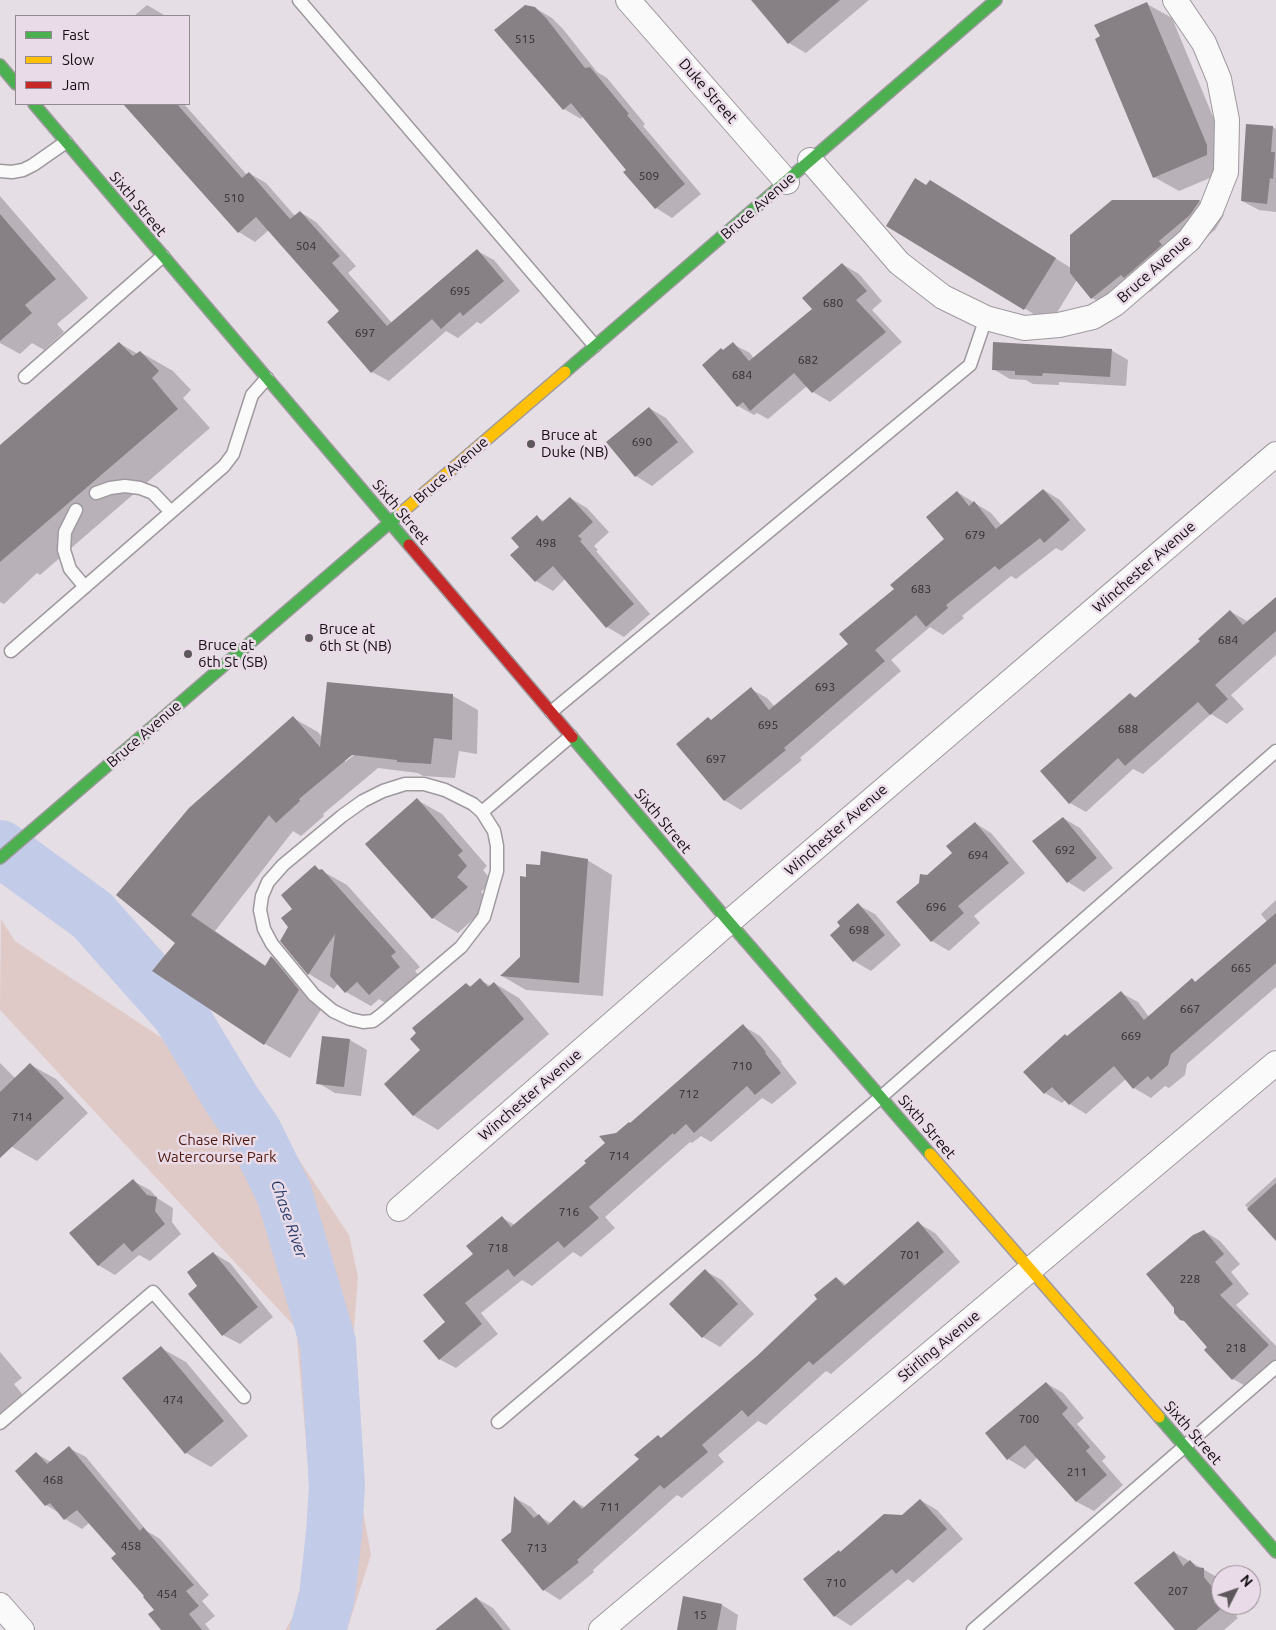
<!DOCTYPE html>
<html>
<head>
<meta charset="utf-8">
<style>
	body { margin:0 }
	#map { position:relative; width:1276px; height:1630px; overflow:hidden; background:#e6dee5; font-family:Ubuntu,sans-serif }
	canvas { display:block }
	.legend { position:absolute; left:15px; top:15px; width:175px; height:90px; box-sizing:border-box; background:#eadbe8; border:1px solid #948992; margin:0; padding:6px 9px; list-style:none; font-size:15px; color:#130e12 }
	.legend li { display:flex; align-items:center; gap:10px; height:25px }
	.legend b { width:25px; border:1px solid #948992 }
	.north { position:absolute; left:1211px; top:1565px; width:50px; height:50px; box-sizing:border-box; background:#eadbe8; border:1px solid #948992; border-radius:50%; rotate:49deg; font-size:14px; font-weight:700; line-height:20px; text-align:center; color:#130e12 }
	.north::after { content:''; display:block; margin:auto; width:18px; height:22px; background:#5d575c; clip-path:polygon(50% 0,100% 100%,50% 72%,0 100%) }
</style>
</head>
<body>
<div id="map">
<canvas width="1276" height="1630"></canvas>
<ul class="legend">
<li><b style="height:6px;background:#4caf50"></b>Fast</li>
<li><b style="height:6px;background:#ffc107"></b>Slow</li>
<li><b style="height:6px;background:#c62828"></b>Jam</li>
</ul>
<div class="north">N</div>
</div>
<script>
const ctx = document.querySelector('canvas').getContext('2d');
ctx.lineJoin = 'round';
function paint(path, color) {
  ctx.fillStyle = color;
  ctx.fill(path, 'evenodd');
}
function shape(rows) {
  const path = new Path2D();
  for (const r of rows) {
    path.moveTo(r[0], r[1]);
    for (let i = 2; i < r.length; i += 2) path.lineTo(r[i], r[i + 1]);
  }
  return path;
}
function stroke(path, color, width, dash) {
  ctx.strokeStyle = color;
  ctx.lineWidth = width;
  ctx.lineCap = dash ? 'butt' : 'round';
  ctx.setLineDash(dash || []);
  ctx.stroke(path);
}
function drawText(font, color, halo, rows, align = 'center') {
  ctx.font = font + ' Ubuntu,sans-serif';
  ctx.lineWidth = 5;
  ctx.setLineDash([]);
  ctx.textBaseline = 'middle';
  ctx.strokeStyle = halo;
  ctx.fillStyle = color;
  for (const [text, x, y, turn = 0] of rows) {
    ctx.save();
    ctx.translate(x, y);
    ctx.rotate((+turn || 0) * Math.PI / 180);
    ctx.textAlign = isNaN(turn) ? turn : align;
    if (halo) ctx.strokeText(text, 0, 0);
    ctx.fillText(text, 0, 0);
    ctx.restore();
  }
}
paint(shape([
	[1,919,15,941,262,1104,349,1235,358,1277,347,1423,371,1555,347,1630,285,1630,318,1578,296,1328,0,1010]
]), '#e0cac8');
paint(shape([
	[759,0,869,0,806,53,789,43,755,3],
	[1147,4,1172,18,1231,160,1231,169,1179,191,1154,177],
	[147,5,164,15,166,16,134,16],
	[535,8,552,18,563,29,597,72,607,78,645,124,643,126,701,194,672,218,656,208,627,170,583,116,581,119,564,109],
	[140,104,184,104,247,175,249,173,266,183,295,216,300,212,316,222,356,266,348,273,392,323,477,251,494,260,520,291,481,324,477,322,458,338,446,331,389,381,372,372,341,311,269,230,255,242,239,232,132,111],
	[1273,127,1276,129,1276,212,1259,210,1242,201],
	[927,186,955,196,1071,268,1113,201,1200,201,1224,215,1215,230,1183,256,1186,260,1150,292,1145,289,1117,312,1092,298,1077,280,1050,324,888,225],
	[0,196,88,298,57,324,64,332,44,350,32,343,20,354,0,343],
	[842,264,859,274,882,301,872,310,902,342,830,402,813,392,807,386,768,419,757,413,754,415,738,406,724,351,733,344,750,353,754,359,814,309],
	[119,343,138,354,140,352,173,371,191,390,183,398,210,428,40,575,37,573,4,604,0,602,0,446],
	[1111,350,1128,360,1126,386,1059,382,1059,385,1033,384,1026,380,1010,379,993,369],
	[649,408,666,418,694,452,652,486,636,476],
	[1044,490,1060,500,1086,530,1062,551,1056,548,1016,579,1011,576,962,616,964,618,943,635,930,627,891,660,901,671,800,758,802,760,741,810,724,800,712,720,751,689,767,698,775,707,849,644,896,589,946,539,957,492,991,513,1002,526],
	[570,498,587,508,609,532,594,546,598,550,596,551,650,614,624,637,607,627,565,579,553,591,536,581,512,555,520,547,537,517,544,521],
	[1276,599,1276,655,1231,695,1244,709,1227,724,1211,714,1143,774,1133,769,1086,812,1070,803,1130,694,1137,698,1202,641,1231,612,1247,621],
	[328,683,453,696,478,710,477,754,459,751,455,778,423,776,418,773,378,768,323,814,324,816,301,836,293,831,215,931,266,966,272,957,296,972,324,1005,290,1058,265,1044,154,971,177,943,117,895,293,718,318,732,322,737],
	[358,752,345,762,345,759],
	[417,800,442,814,487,866,483,870,492,881,481,892,492,902,458,933,433,918,367,844],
	[1063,818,1080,828,1113,868,1084,892,1068,882],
	[975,823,991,833,1025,873,974,916,980,923,949,951,932,941,898,903,954,853],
	[587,860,612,875,603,996,526,990,502,976,521,958,541,866],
	[315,867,347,885,420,967,415,971,424,982,395,1009,379,999,371,1006,346,992,338,983,334,989,309,974,282,941,290,927,294,909],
	[1276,900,1276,987,1187,1064,1185,1075,1169,1088,1165,1086,1151,1098,1134,1088,1126,1079,1086,1114,1070,1104,1065,1100,1062,1103,1045,1093,1067,1037,1121,993,1138,1002,1149,1017,1192,980,1196,982,1267,922,1261,914],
	[858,905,875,914,901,945,871,971,854,961,831,936,842,926],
	[480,980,491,986,494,983,519,998,549,1034,438,1130,413,1115,422,1050,418,1033,466,984,472,987],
	[743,1026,760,1036,782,1062,781,1063,797,1083,772,1104,762,1098,711,1142,701,1136,692,1143,690,1142,605,1217,615,1228,581,1257,573,1252,532,1286,522,1280,481,1313,498,1334,456,1368,439,1359,447,1323,474,1254,502,1218,515,1225,588,1163,617,1134,631,1125],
	[323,1037,350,1040,367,1050,361,1096,335,1093,318,1083],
	[0,1063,16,1079,31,1065,56,1079,88,1113,37,1161,12,1147,0,1135],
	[1276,1177,1276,1237,1245,1205],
	[133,1181,150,1190,157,1198,173,1208,172,1222,181,1234,150,1261,139,1255,115,1275,98,1265],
	[918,1223,935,1233,960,1262,831,1374,826,1371,766,1425,758,1421,718,1455,724,1462,682,1498,677,1495,593,1570,594,1572,560,1600,544,1590,513,1533,515,1498,531,1507,539,1516,551,1523,574,1501,586,1508,640,1460,658,1436,663,1439,758,1357,819,1299,836,1278,847,1285],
	[1204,1231,1220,1241,1240,1264,1231,1272,1249,1294,1236,1305,1276,1346,1276,1363,1249,1388,1233,1379,1175,1308],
	[213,1253,230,1263,273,1317,240,1344,223,1335],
	[705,1271,722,1280,754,1314,720,1347,703,1337,671,1304],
	[161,1348,186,1362,248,1436,211,1467,186,1453],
	[0,1352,22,1378,14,1384,23,1395,0,1415],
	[1046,1383,1063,1393,1084,1418,1077,1424,1106,1457,1102,1461,1123,1485,1094,1511,1077,1502,1038,1457,1025,1469,1008,1459],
	[69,1448,86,1457,147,1531,160,1539,209,1595,202,1601,215,1616,205,1624,210,1630,162,1630,155,1610,118,1554,90,1522,82,1529,65,1519,61,1514,46,1505,17,1471,37,1454,51,1462],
	[920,1500,937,1510,963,1539,913,1583,908,1579,851,1626,835,1616,841,1553,902,1516],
	[1174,1552,1220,1579,1221,1605,1235,1605,1240,1612,1236,1616,1238,1618,1224,1630,1175,1630,1136,1583],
	[476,1598,493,1608,511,1630,437,1630],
	[722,1605,738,1615,736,1630,678,1630]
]), '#0003');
stroke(shape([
	[0,848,92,915,180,1014,232,1100,254,1132,284,1193,328,1343,337,1487,334,1533,327,1596,318,1630]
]), '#c2cbe7', 56);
paint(shape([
	[751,0,840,0,788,44],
	[1147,2,1207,145,1207,155,1153,178,1095,39,1100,36,1094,25],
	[525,5,535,7,546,18,585,68,590,67,629,114,627,115,685,184,655,209,623,172,626,170,571,103,563,110,494,30],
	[123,104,177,104,242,178,249,172,290,219,300,211,340,256,332,263,387,326,477,249,504,281,463,316,460,312,441,329,432,319,371,373,327,322,339,311,256,217,238,233],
	[1246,124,1273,126,1271,152,1275,152,1273,179,1270,178,1267,204,1241,201],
	[915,178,926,185,930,180,1056,258,1024,310,886,226],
	[1112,200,1200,200,1190,215,1159,241,1162,245,1124,278,1121,275,1091,299,1070,273,1070,235],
	[0,214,56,279,25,305,32,313,0,341],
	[842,263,867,291,856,300,886,332,812,393,794,373,750,411,743,402,737,407,702,365,721,348,723,350,733,342,749,361,812,309,802,298],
	[119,342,133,356,140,351,159,371,152,378,178,409,0,562,0,445],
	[993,342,1112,349,1110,377,1043,373,1042,376,1015,375,1015,371,992,370],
	[649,407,678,442,635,477,606,442],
	[1043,489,1070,520,1044,543,1040,538,999,570,995,566,946,605,948,608,926,627,916,615,875,650,885,661,784,748,786,750,724,801,676,744,708,717,711,720,751,687,769,710,848,644,839,634,894,589,890,585,944,539,926,517,957,491,969,506,974,501,996,529],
	[570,497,593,522,578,536,582,539,580,541,634,604,606,628,553,566,535,582,510,555,519,547,511,538,537,515,542,522],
	[1276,597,1276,631,1215,685,1228,699,1210,715,1198,702,1125,766,1118,758,1069,804,1040,771,1130,693,1135,698,1200,641,1198,639,1230,610,1243,625],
	[327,682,453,694,452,740,434,738,431,764,397,762,397,760,352,755,299,799,300,801,276,823,269,815,191,915,265,966,271,956,299,990,264,1045,152,971,175,943,116,895,189,808,293,716,320,747],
	[417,798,463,851,458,855,467,866,457,877,468,887,432,919,365,844],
	[1063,817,1097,858,1067,883,1032,841],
	[975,822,1009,863,958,906,964,913,931,942,896,902,919,883,920,874,927,875,952,853,946,846],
	[541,851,588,859,579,983,500,976,520,957,520,876,526,877,526,864,540,865],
	[315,865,319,870,322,869,396,952,391,956,400,967,369,995,357,982,345,993,330,976,335,934,308,975,280,941,288,927,281,918,292,909,281,895],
	[858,903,885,935,853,962,830,935,840,926,837,922],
	[1276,913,1276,963,1171,1054,1168,1065,1151,1080,1148,1076,1133,1089,1114,1066,1069,1105,1052,1087,1044,1094,1023,1072,1065,1034,1067,1036,1121,991,1144,1020,1192,978,1195,982],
	[480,978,488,987,494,982,524,1019,413,1116,384,1084,420,1050,410,1039,416,1033,412,1028,466,983,470,987],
	[743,1024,766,1052,765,1053,781,1073,755,1095,747,1086,694,1133,686,1124,674,1135,673,1133,589,1207,599,1218,564,1248,558,1241,514,1277,508,1269,465,1303,482,1324,439,1360,423,1341,445,1322,423,1295,473,1254,466,1246,502,1216,511,1227,586,1163,584,1161,605,1143,599,1136,616,1133,629,1122,630,1123],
	[322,1036,350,1039,344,1087,316,1084],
	[30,1063,64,1098,0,1158,0,1092],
	[133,1179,147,1195,157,1197,155,1211,165,1224,132,1252,124,1243,98,1266,69,1233],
	[1276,1183,1276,1241,1247,1209],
	[918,1221,944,1252,813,1365,809,1361,748,1417,742,1410,702,1445,708,1452,664,1489,660,1485,577,1560,579,1562,543,1591,501,1540,511,1532,514,1496,534,1518,539,1514,548,1525,574,1500,582,1509,639,1459,634,1455,658,1435,661,1438,757,1356,817,1299,814,1295,836,1277,844,1286],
	[1204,1230,1224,1254,1215,1262,1233,1284,1220,1295,1269,1345,1232,1380,1204,1350,1207,1347,1184,1321,1180,1320,1174,1313,1174,1308,1146,1274,1193,1235],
	[213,1252,258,1307,222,1336,188,1294,197,1286,187,1272],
	[705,1269,738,1304,702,1338,669,1304],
	[161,1346,224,1421,185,1454,122,1378],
	[1046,1382,1068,1408,1062,1414,1090,1447,1086,1451,1107,1475,1076,1502,1025,1445,1007,1460,985,1433],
	[69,1446,140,1531,143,1527,194,1585,186,1591,199,1606,189,1614,202,1630,161,1630,148,1614,154,1610,143,1597,144,1596,111,1558,116,1554,77,1510,64,1520,50,1503,45,1506,15,1471,36,1452,47,1464],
	[920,1499,947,1529,896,1574,892,1569,834,1617,803,1579,839,1550,840,1552,884,1514,902,1515],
	[1174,1551,1183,1566,1190,1560,1196,1567,1204,1568,1204,1577,1221,1598,1220,1606,1222,1608,1196,1630,1175,1630,1134,1583],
	[683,1596,722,1604,717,1630,677,1630],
	[476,1597,503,1630,435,1630]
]), '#878185');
const lane = shape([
	[299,0,595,346],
	[0,171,12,172,23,170,33,165,66,142],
	[25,377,163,256],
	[96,493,110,488,125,486,140,488,153,493,171,512],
	[76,510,65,532,64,550,70,569,85,587],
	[11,651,224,466,233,454,252,395,267,378],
	[551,712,970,365,986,318],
	[405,784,424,784,445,790,473,804,482,812,494,831,497,846,497,871,484,917,461,947,381,1015,373,1021,363,1022,350,1019,333,1011,314,995,272,944,264,929,260,910,262,896,268,882,283,865,342,816,363,801,383,791,405,784],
	[482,812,571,736],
	[498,1422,881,1097,1276,751],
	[0,1423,153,1292,244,1397],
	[973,1630,1276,1367]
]);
const street = shape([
	[628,0,787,182],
	[810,160,899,263,943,297,986,318,1024,328,1059,325,1093,317,1115,304,1189,240,1211,210,1226,172,1227,120,1219,79,1204,43,1175,0],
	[399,1209,729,922,1276,454],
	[0,1605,22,1630],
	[601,1630,1276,1063]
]);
const fast = shape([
	[0,65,16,84],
	[34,104,409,545],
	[565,372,996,0],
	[572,737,729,922,930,1154],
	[0,858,401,513],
	[1159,1417,1276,1552]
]);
const slow = shape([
	[401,513,565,372],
	[930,1154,1159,1417]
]);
const jam = shape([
	[409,545,572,737]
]);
stroke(lane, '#9e999e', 15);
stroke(street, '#9e999e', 26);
stroke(fast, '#9e999e', 14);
stroke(slow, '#9e999e', 14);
stroke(jam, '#9e999e', 14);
stroke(lane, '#fbfafb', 12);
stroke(street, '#fbfafb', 24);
stroke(fast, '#4caf50', 11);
stroke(slow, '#ffc107', 11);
stroke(jam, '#c62828', 11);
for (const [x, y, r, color] of [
	[531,444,5,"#5d575c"],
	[309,638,5,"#5d575c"],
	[188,654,5,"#5d575c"]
]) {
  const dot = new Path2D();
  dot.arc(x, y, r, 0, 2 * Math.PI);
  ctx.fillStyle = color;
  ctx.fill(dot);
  stroke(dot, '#eadbe8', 2);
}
drawText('12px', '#302b2f', null, [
	["515",525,39],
	["509",649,176],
	["510",234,198],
	["504",306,246],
	["695",460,291],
	["680",833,303],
	["697",365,333],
	["682",808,360],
	["684",742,375],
	["690",642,442],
	["679",975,535],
	["498",546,543],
	["683",921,589],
	["684",1228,640],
	["693",825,687],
	["695",768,725],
	["688",1128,729],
	["697",716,759],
	["692",1065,850],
	["694",978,855],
	["696",936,907],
	["698",859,930],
	["665",1241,968],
	["667",1190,1009],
	["669",1131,1036],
	["710",742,1066],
	["712",689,1094],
	["714",22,1117],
	["714",619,1156],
	["716",569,1212],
	["718",498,1248],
	["701",910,1255],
	["228",1190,1279],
	["218",1236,1348],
	["474",173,1400],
	["700",1029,1419],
	["211",1077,1472],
	["468",53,1480],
	["711",610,1507],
	["458",131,1546],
	["713",537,1548],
	["710",836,1583],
	["207",1178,1591],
	["454",167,1594],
	["15",700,1615]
]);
drawText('15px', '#130e12', '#eadbe8', [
	["Duke Street",708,91,49],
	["Sixth Street",138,204,50],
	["Bruce Avenue",758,206,-41],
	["Bruce Avenue",1154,269,-42],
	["Bruce Avenue",451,470,-41],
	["Sixth Street",401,512,50],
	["Winchester Avenue",1144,567,-41],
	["Bruce Avenue",144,734,-41],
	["Sixth Street",663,821,50],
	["Winchester Avenue",836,830,-41],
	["Winchester Avenue",530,1095,-41],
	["Sixth Street",927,1127,49],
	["Stirling Avenue",939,1346,-40],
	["Sixth Street",1193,1433,49]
]);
drawText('15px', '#130e12', '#eadbe8', [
	["Bruce at",541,435],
	["Duke (NB)",541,452],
	["Bruce at",319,629],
	["6th St (NB)",319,646],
	["Bruce at",198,645],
	["6th St (SB)",198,662]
], 'left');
drawText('15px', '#50190c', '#eadbe8', [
	["Chase River",217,1140],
	["Watercourse Park",217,1157]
]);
drawText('italic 16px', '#283c6c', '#eadbe8', [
	["Chase River",289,1219,71]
]);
</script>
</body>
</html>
